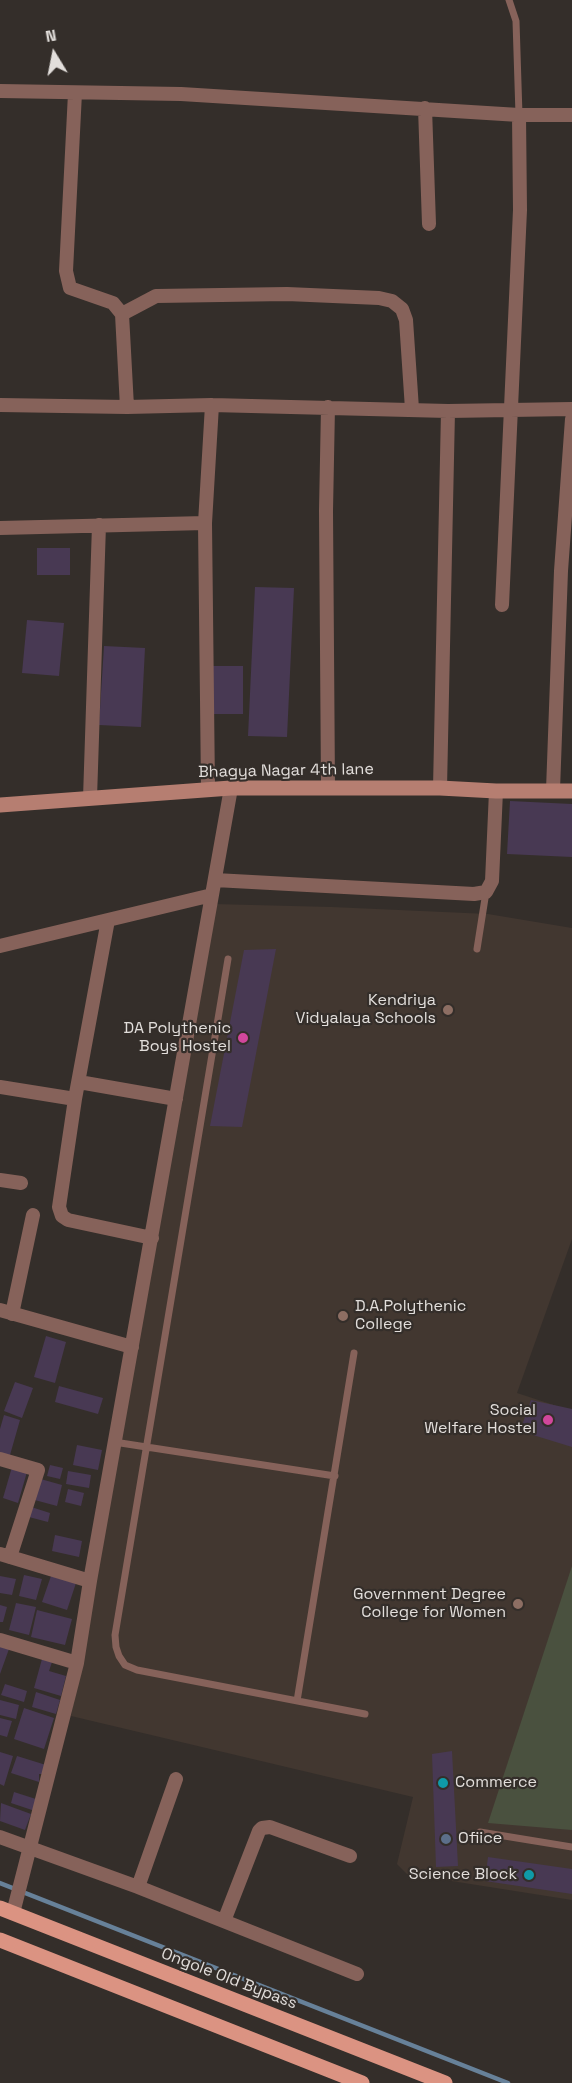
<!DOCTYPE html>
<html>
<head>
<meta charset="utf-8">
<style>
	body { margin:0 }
	#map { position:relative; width:572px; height:2083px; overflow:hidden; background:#342e2a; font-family:"Space Grotesk",sans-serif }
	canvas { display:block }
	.north { position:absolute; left:24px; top:24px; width:60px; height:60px; -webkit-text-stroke:4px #342e2a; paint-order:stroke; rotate:350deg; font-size:16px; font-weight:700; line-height:24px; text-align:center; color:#e2dedb }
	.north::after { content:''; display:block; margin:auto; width:21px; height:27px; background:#e2dedb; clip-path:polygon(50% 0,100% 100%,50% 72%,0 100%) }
</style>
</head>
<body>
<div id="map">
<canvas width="572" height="2083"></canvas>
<div class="north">N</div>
</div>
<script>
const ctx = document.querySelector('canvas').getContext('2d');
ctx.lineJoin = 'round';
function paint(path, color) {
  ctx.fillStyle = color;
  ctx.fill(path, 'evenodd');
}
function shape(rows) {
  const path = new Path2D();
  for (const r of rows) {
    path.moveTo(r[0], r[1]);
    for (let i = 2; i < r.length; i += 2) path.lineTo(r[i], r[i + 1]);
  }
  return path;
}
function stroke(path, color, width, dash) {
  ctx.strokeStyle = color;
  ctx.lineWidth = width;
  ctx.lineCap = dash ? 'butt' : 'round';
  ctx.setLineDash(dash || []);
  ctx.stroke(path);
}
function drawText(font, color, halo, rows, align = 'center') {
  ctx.font = font + ' "Space Grotesk",sans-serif';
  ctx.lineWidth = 4.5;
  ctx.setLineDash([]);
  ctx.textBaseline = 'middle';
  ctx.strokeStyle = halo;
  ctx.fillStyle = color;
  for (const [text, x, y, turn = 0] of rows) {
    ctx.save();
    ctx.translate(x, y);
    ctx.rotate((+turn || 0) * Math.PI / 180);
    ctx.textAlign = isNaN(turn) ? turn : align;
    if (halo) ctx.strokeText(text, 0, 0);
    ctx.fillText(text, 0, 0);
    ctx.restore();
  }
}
paint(shape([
	[213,904,332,907,488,914,572,928,572,1239,517,1393,572,1411,572,1900,407,1874,397,1864,413,1797,71,1716]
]), '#423730');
paint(shape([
	[572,1566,572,1830,488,1823]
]), '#4a513f');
stroke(shape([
	[0,1883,508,2083]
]), '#678199', 4.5);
paint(shape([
	[37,548,70,548,70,575,37,575],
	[255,587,294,588,287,737,248,736],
	[27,620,64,623,59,676,22,673],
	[104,646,145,648,141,727,99,725],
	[210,666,243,666,243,714,210,714],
	[510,801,572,804,572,857,507,854],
	[276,949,242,1127,210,1126,244,950],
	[46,1336,66,1342,55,1383,34,1377],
	[15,1382,33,1388,22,1418,4,1411],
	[59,1386,103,1398,98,1414,55,1402],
	[531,1400,572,1409,572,1447,520,1431],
	[4,1415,20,1420,10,1455,0,1453,0,1429],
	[77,1445,102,1450,98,1470,73,1465],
	[50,1465,63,1468,60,1479,47,1476],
	[12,1467,27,1472,18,1503,3,1498],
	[68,1471,91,1475,89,1488,66,1484],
	[37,1478,62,1485,57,1506,31,1499],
	[68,1489,84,1493,81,1506,65,1502],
	[28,1506,50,1513,48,1522,25,1516],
	[55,1535,82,1541,79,1557,52,1551],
	[24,1575,42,1579,36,1600,19,1596],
	[0,1576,16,1579,12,1595,0,1593],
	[51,1576,76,1583,67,1610,42,1602],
	[16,1603,36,1607,29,1635,9,1630],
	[0,1605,7,1607,3,1622,0,1622],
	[37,1610,72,1619,65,1645,31,1637],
	[0,1646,9,1649,0,1674],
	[42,1659,52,1662,49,1671,66,1676,61,1696,34,1688],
	[5,1684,27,1691,24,1702,1,1695],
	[36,1692,60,1700,56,1714,32,1707],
	[0,1700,19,1705,16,1719,0,1715],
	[24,1708,54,1718,44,1749,14,1739],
	[0,1718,12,1721,7,1737,0,1735],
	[452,1751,458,1866,436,1867,432,1754],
	[0,1752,13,1756,4,1786,0,1784],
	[17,1756,46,1765,45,1774,39,1774,39,1782,11,1773],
	[14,1792,39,1800,35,1811,11,1803],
	[1,1803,31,1814,25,1830,0,1821],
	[488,1857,572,1869,572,1894,485,1881]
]), '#483953');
stroke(shape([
	[509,0,516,21,519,115],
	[477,949,486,892],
	[228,959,115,1635,116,1647,119,1656,125,1665,137,1670,365,1714],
	[114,1442,335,1476],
	[297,1701,354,1353],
	[480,1832,572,1847]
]), '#86625a', 7);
stroke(shape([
	[0,91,181,94,519,115,572,115],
	[75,93,66,271,70,288,113,303,122,314,127,407],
	[425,108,429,224],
	[122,314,156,296,287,294,379,298,392,301,402,309,406,320,412,409],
	[0,405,127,407,212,405,448,411,572,409],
	[328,407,326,511,328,788],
	[0,528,205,523],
	[502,605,520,210,519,115],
	[440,788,448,411],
	[208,789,205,523,212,405],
	[553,790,561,571,572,419],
	[90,798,99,525],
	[215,880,474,894,486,892,492,881,496,791],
	[108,920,75,1099,59,1207,62,1216,68,1220,152,1238],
	[0,946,212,895],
	[79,1082,176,1099],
	[0,1087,75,1099],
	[0,1180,21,1183],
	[0,1310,132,1347],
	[12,1314,33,1215],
	[0,1459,38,1470,10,1557],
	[0,1554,90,1581],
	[0,1640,77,1663],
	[0,1837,138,1887,357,1974],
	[138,1887,176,1779],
	[13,1913,77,1663,90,1581,231,788],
	[224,1921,259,1831,262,1828,270,1827,350,1856]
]), '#86625a', 14);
stroke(shape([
	[0,805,231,788,440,788,496,791,572,791]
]), '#b67e71', 15);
stroke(shape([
	[0,1908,445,2083],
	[0,1940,362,2083]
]), '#db9382', 15);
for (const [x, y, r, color] of [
	[448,1010,6,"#8d6e63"],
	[243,1038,6,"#d1479c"],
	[343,1316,6,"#8d6e63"],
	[548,1420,6,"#d1479c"],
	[518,1604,6,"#8d6e63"],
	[443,1783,6,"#0f9aa8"],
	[446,1839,6,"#5c6f8a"],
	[529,1875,6,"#0f9aa8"]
]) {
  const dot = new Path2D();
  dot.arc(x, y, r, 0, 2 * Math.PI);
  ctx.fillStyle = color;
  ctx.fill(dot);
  stroke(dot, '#342e2a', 2);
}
drawText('16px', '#e2dedb', '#342e2a', [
	["Bhagya Nagar 4th lane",286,771,-1],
	["Ongole Old Bypass",229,1979,21]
]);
drawText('16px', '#e2dedb', '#342e2a', [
	["Kendriya",436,1001],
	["Vidyalaya Schools",436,1019],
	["DA Polythenic",231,1029],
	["Boys Hostel",231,1047],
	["D.A.Polythenic",355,1307,"left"],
	["College",355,1325,"left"],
	["Social",536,1411],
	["Welfare Hostel",536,1429],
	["Government Degree",506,1595],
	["College for Women",506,1613],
	["Commerce",455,1783,"left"],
	["Ofiice",458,1839,"left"],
	["Science Block",517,1875]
], 'right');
</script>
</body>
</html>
